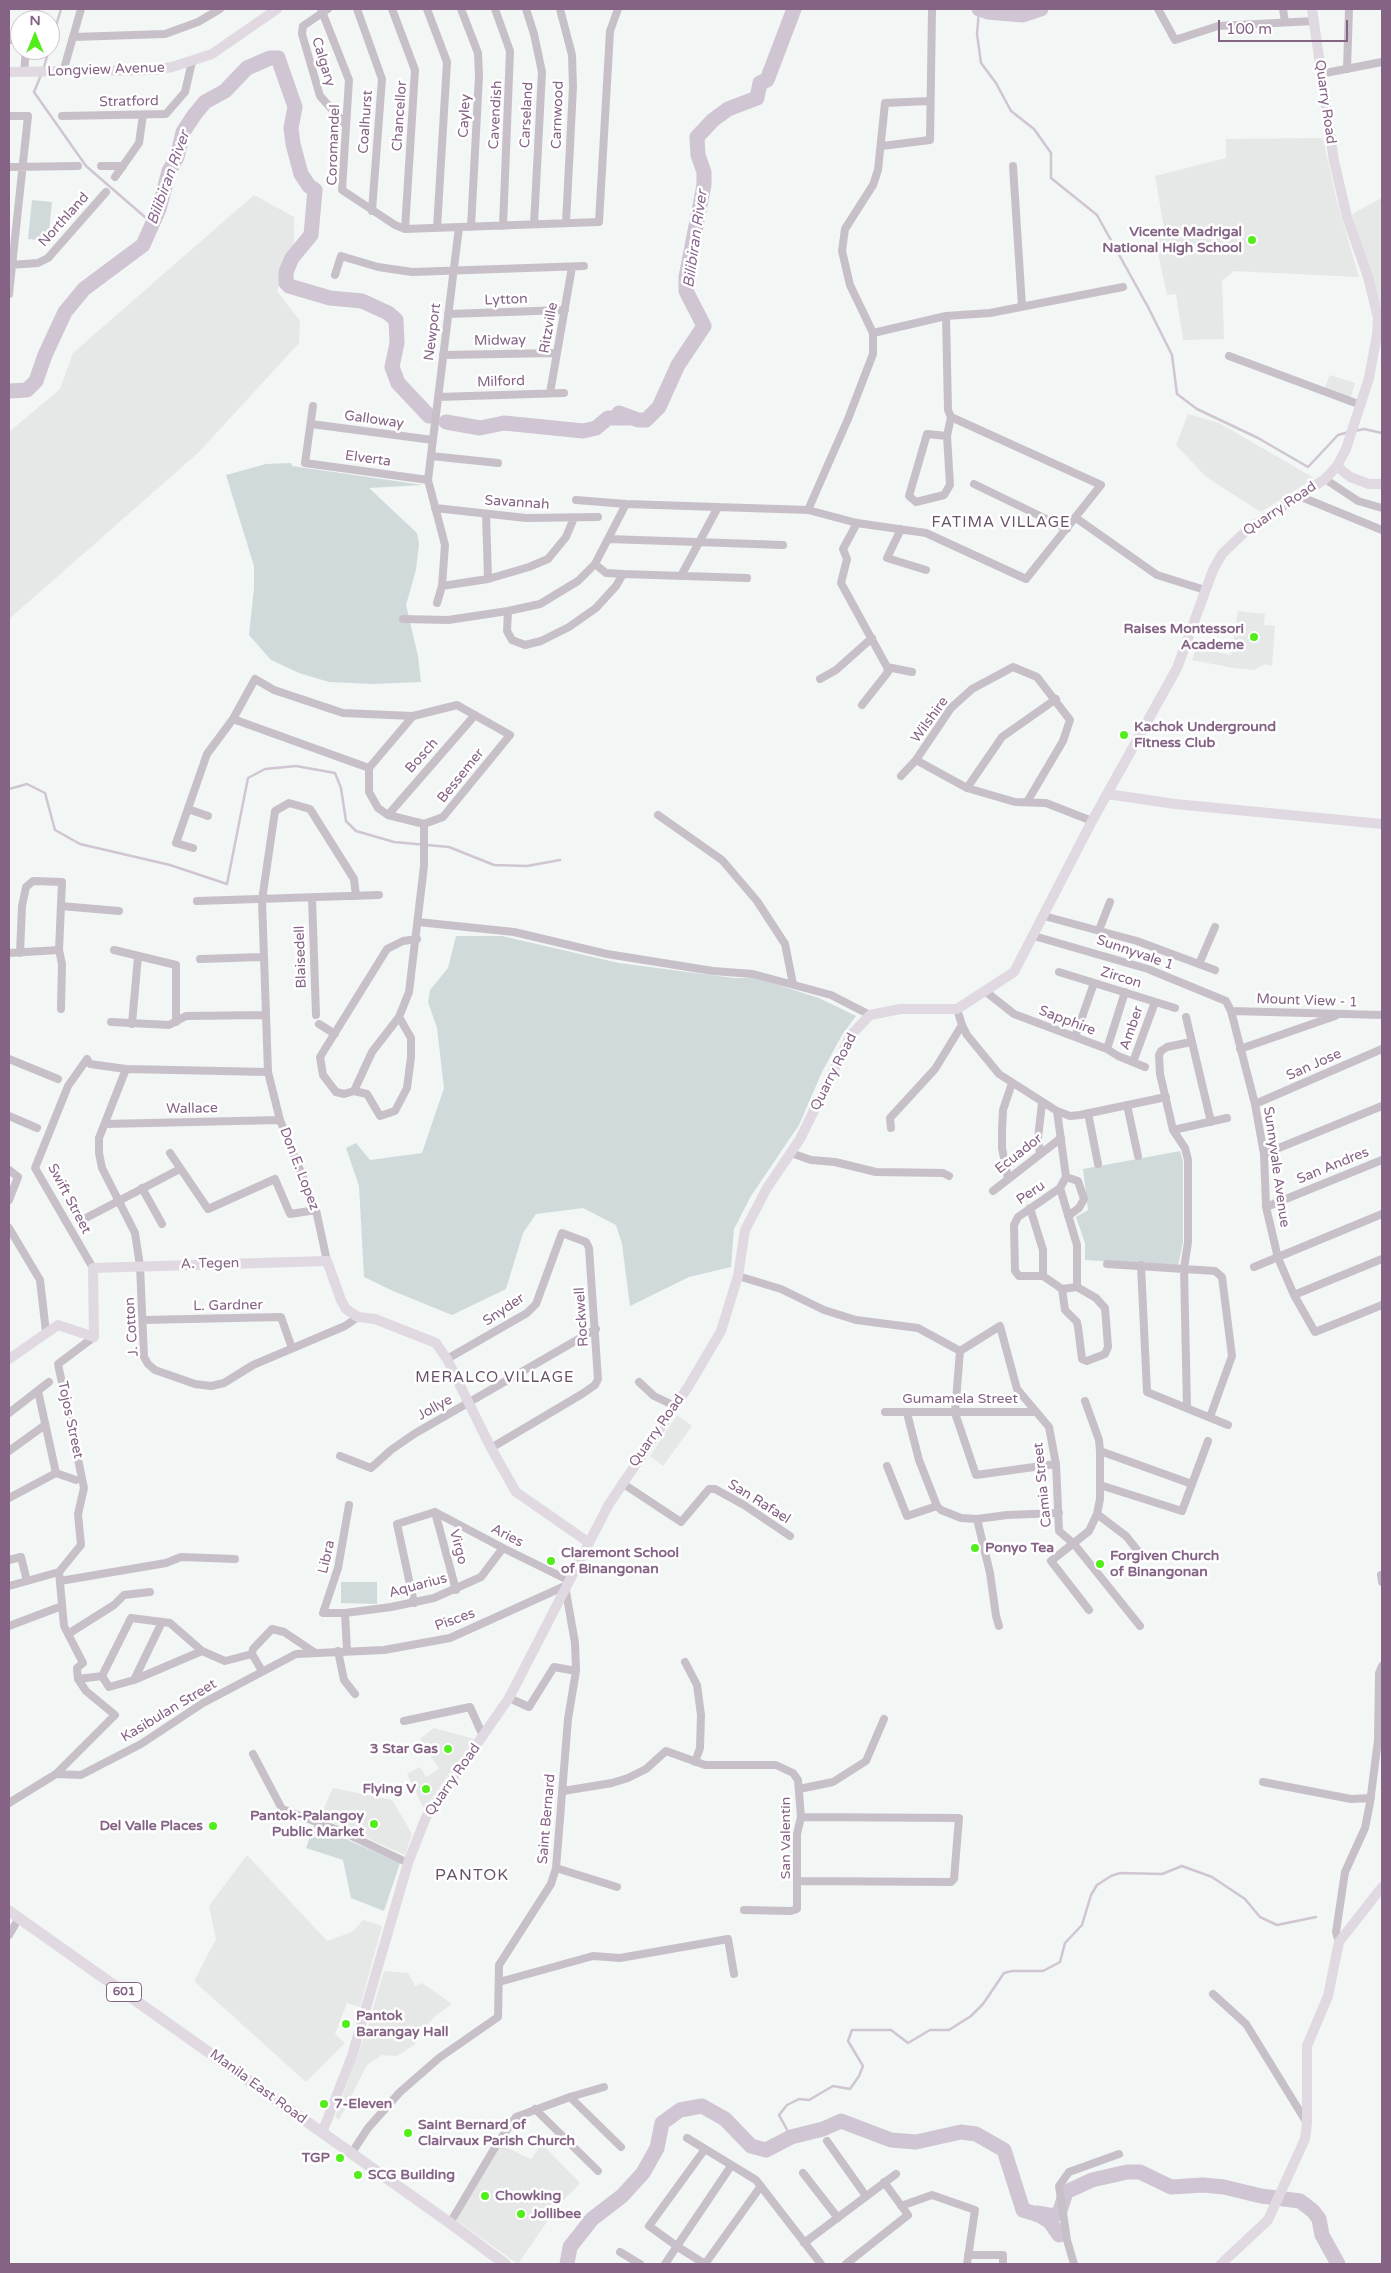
<!DOCTYPE html>
<html>
<head>
<meta charset="utf-8">
<style>
	body { margin:0 }
	#map { position:relative; width:1391px; height:2273px; overflow:hidden; background:#f2f6f4; font-family:"Varela Round",sans-serif }
	canvas { display:block }
	.frame { position:absolute; inset:0; border:10px solid #846385; pointer-events:none }
	.north { position:absolute; left:10px; top:10px; width:50px; height:50px; box-sizing:border-box; background:#fff; border:1px solid #cec1ce; border-radius:50%; rotate:0deg; font-size:14px; font-weight:700; line-height:20px; text-align:center; color:#846385 }
	.north::after { content:''; display:block; margin:auto; width:18px; height:22px; background:#51ee1a; clip-path:polygon(50% 0,100% 100%,50% 72%,0 100%) }
	.scale { position:absolute; left:1218px; top:20px; width:130px; height:22px; box-sizing:border-box; border:2px solid #846385; border-top:0; padding-left:6px; font-size:15px; line-height:18px; white-space:nowrap; color:#846385; -webkit-text-stroke:4px #fff; paint-order:stroke }
</style>
</head>
<body>
<div id="map">
<canvas width="1391" height="2273"></canvas>
<div class="frame"></div>
<div class="north">N</div>
<div class="scale">100 m</div>
</div>
<script>
const ctx = document.querySelector('canvas').getContext('2d');
ctx.lineJoin = 'round';
function paint(path, color) {
  ctx.fillStyle = color;
  ctx.fill(path, 'evenodd');
}
function shape(rows) {
  const path = new Path2D();
  for (const r of rows) {
    path.moveTo(r[0], r[1]);
    for (let i = 2; i < r.length; i += 2) path.lineTo(r[i], r[i + 1]);
  }
  return path;
}
function stroke(path, color, width, dash) {
  ctx.strokeStyle = color;
  ctx.lineWidth = width;
  ctx.lineCap = dash ? 'butt' : 'round';
  ctx.setLineDash(dash || []);
  ctx.stroke(path);
}
function drawText(font, color, halo, rows, align = 'center') {
  ctx.font = font + ' "Varela Round",sans-serif';
  ctx.lineWidth = 5;
  ctx.setLineDash([]);
  ctx.textBaseline = 'middle';
  ctx.strokeStyle = halo;
  ctx.fillStyle = color;
  for (const [text, x, y, turn = 0] of rows) {
    ctx.save();
    ctx.translate(x, y);
    ctx.rotate((+turn || 0) * Math.PI / 180);
    ctx.textAlign = isNaN(turn) ? turn : align;
    if (halo) ctx.strokeText(text, 0, 0);
    ctx.fillText(text, 0, 0);
    ctx.restore();
  }
}
paint(shape([
	[1323,138,1336,198,1359,277,1234,271,1222,281,1224,339,1183,340,1176,294,1167,295,1154,234,1164,228,1155,176,1226,158,1226,139],
	[254,195,294,217,294,246,277,291,300,321,299,343,198,453,9,619,9,432,60,389,73,353],
	[1382,198,1382,337,1381,312,1352,214],
	[1330,375,1355,383,1350,399,1324,389],
	[1188,414,1219,423,1314,478,1261,512,1206,477,1176,445],
	[1238,611,1265,614,1264,625,1275,626,1272,666,1265,664,1254,670,1233,668,1192,660,1196,648,1231,655],
	[677,1415,692,1426,663,1466,650,1456],
	[434,1728,474,1739,424,1809,407,1774,420,1767,426,1777,439,1769,420,1739],
	[333,1788,392,1800,412,1834,405,1855,320,1817],
	[247,1855,327,1941,352,1932,363,1920,382,1926,360,2007,347,2003,335,2034,345,2043,306,2082,194,1981,216,1939,209,1906],
	[384,1971,408,1973,415,1986,422,1983,452,2004,435,2016,422,2030,415,2044,405,2051,397,2056,382,2055,367,2065,339,2120,335,2117,367,2029],
	[499,2144,531,2159,542,2144,580,2183,557,2207,518,2264,456,2220]
]), '#e6e7e7');
paint(shape([
	[32,200,52,202,48,241,28,239],
	[291,463,292,466,423,485,369,488,417,533,419,544,416,570,406,605,418,656,421,682,373,684,329,682,299,673,271,660,249,635,254,588,254,566,226,475,266,464],
	[456,936,502,936,619,963,734,978,756,978,819,998,856,1016,842,1035,822,1072,799,1125,751,1196,734,1229,731,1267,689,1277,630,1306,622,1244,616,1225,583,1208,536,1214,523,1233,506,1289,452,1315,393,1291,364,1277,359,1186,346,1148,356,1143,370,1160,422,1153,444,1088,437,1028,428,1002,430,990,448,968],
	[1180,1151,1183,1161,1183,1242,1178,1266,1085,1260,1085,1243,1076,1217,1088,1210,1083,1169],
	[341,1582,377,1582,377,1604,341,1603],
	[314,1825,400,1863,384,1911,351,1898,343,1860,306,1848]
]), '#d1dadb');
stroke(shape([
	[979,10,977,34,981,63,996,83,1011,111,1034,129,1051,153,1051,178,1097,215,1148,307,1172,355,1177,394,1197,409,1258,438,1308,467,1338,435,1349,432],
	[43,70,61,9],
	[41,75,34,92,86,166,153,224],
	[1355,431,1364,429,1382,433],
	[9,789,27,784,45,793,55,830,80,844,170,865,227,884,248,778,265,769,296,766,335,773,341,788,346,821,356,831,394,842,449,847,494,865,527,866,560,860],
	[791,2137,779,2115,787,2105,799,2099,809,2100,833,2086,850,2089,859,2076,863,2066,848,2041,852,2030,891,2030,908,2043,930,2030,949,2030,971,2016,983,2004,1004,1973,1012,1971,1043,1971,1060,1962,1065,1943,1082,1925,1091,1895,1097,1885,1111,1876,1120,1873,1162,1874,1182,1866,1212,1877,1245,1899,1260,1917,1277,1925,1316,1917]
]), '#d0c5d2', 2.5);
stroke(shape([
	[979,9,988,12,1023,15,1041,9],
	[9,391,27,390,36,381,45,355,65,312,84,289,143,245,159,209,169,171,177,157,183,132,195,114,205,102,225,91,247,68,270,58,278,58,295,107,291,128,293,144,301,174,309,186,315,190,311,235,292,258,286,272,286,283,289,286,330,298,362,301,388,313,396,320,397,343,392,367,398,383,429,416],
	[628,418,619,413,638,420,646,420,659,407,678,365,704,326,686,291,686,277,704,185,704,172,698,155,697,137,713,120,728,109,757,98,760,83,767,80,794,9],
	[446,422,480,428,504,423,583,431,596,428,608,418,628,418],
	[1037,2213,1054,2216,1060,2211,1066,2192,1092,2180,1127,2172,1140,2172,1171,2187,1203,2185,1224,2187,1261,2196,1300,2201,1313,2211,1319,2219,1322,2235,1338,2264],
	[567,2264,570,2247,592,2219,622,2196,643,2173,657,2148,662,2123,680,2110,702,2106,725,2119,751,2146,766,2150,791,2137,823,2129,841,2121,891,2140,916,2142,961,2132,976,2134,1004,2150,1023,2210,1039,2215,1050,2222,1059,2235]
]), '#d0c5d2', 15);
stroke(shape([
	[321,9,349,80,342,190,395,225,405,229,599,222,610,31,618,9],
	[328,9,303,26,302,34,320,96,346,125],
	[357,9,382,79,372,211],
	[392,9,415,70,405,229],
	[427,9,447,62,437,228],
	[461,9,478,53,479,76,471,227],
	[495,9,510,51,503,226],
	[526,9,534,34,542,72,534,224],
	[560,9,572,55,573,87,566,223],
	[1158,9,1175,40,1218,26,1314,21],
	[1283,9,1285,22],
	[33,20,36,9],
	[73,37,165,34,198,22,220,9],
	[9,40,20,40],
	[1347,69,1349,9],
	[24,72,26,50],
	[63,72,81,9],
	[1320,74,1382,62],
	[9,116,28,116,9,294],
	[62,116,166,114,185,92,192,62],
	[882,146,930,140,932,10],
	[101,166,123,166],
	[1013,166,1022,306],
	[9,167,78,166],
	[115,177,139,143,143,115],
	[9,265,38,263,48,258,106,192],
	[335,275,341,256,378,267,412,272,584,266],
	[448,314,565,310],
	[873,333,946,316,990,313,1123,287],
	[443,355,556,353],
	[1229,356,1361,405],
	[550,393,572,267],
	[438,397,564,393],
	[313,406,305,463,428,480],
	[311,424,433,440],
	[947,436,927,434,909,496,916,502,944,495,950,485,947,436,951,417],
	[431,456,498,463],
	[1325,479,1358,501,1382,508],
	[974,484,1067,529],
	[1299,496,1382,530],
	[576,500,626,504,808,510,857,523,926,533,1026,579,1101,485,951,417,948,410,946,316],
	[435,508,526,518,598,517],
	[808,510,848,419,873,354,873,333,850,285,842,251,845,229,873,185,878,170,885,103,929,101],
	[486,514,488,579],
	[1076,518,1157,575,1205,590],
	[857,523,843,549,847,559,841,583,887,667,912,672],
	[901,529,887,558,926,570],
	[608,539,783,545],
	[595,564,606,573,623,574,747,578],
	[681,576,718,507],
	[442,586,488,579,529,567,548,559,566,537,574,518],
	[437,603,442,586,445,545,428,480,459,227],
	[508,611,507,631,512,640,525,645,541,641,569,627,596,608,616,586,623,574],
	[403,619,448,620,508,611,540,604,578,581,595,564,626,504],
	[820,679,836,670,872,638],
	[862,705,888,672,887,667],
	[413,716,369,768,369,792,378,808,388,815,424,824],
	[233,719,369,768],
	[916,760,967,788,1015,802,1046,803,1092,821],
	[901,776,916,760,951,708,972,689,1013,667,1037,677,1070,720,1063,741,1027,802],
	[967,788,1002,737,1056,699],
	[188,809,208,816],
	[388,815,475,715],
	[658,815,722,860,757,901,785,944,793,984],
	[193,848,176,843,207,754,233,719,255,679,274,690,343,713,413,716,457,705,510,735,443,817,424,824],
	[312,898,316,1015],
	[197,901,379,895],
	[61,906,119,911],
	[1044,916,1137,941,1215,970],
	[418,922,514,932,607,954,713,971,753,974,831,995,870,1015],
	[1099,930,1110,902],
	[1034,936,1148,969,1226,1001,1231,1011,1255,1104,1264,1154,1266,1207,1278,1258,1294,1295,1315,1332,1382,1305],
	[114,950,176,965,176,1022],
	[9,953,59,950],
	[20,953,22,906,26,887,33,881,62,882,59,950,62,964,61,1009],
	[200,959,263,957],
	[1199,964,1215,927],
	[1059,972,1175,1008],
	[985,991,1014,1014,1107,1049,1118,1056,1145,1067],
	[957,1009,962,1025,967,1035,999,1074,1057,1111,1070,1116,1080,1115,1166,1097],
	[1231,1011,1382,1015],
	[399,1017,411,1038,411,1057,407,1088,395,1111,380,1116,367,1094,354,1091,344,1094,336,1092,323,1075,320,1057,387,949,403,941,417,939],
	[1186,1017,1211,1122],
	[111,1022,169,1025,186,1016,264,1015],
	[132,1024,138,956],
	[319,1024,335,1034],
	[1075,1037,1094,983],
	[1107,1049,1125,992],
	[1240,1049,1335,1016],
	[9,1059,58,1079],
	[1133,1062,1155,1002],
	[126,1069,99,1138,99,1153,102,1168,135,1233,140,1266,144,1357,148,1364,155,1370,195,1384,211,1386,224,1383,253,1365,345,1326,358,1317],
	[354,1091,372,1052,399,1017,409,992,424,866,424,824],
	[1255,1104,1382,1049],
	[1127,1105,1138,1156],
	[1057,1111,1066,1177,1060,1188,1018,1217,1014,1225,1015,1271,1019,1276,1043,1276,1062,1289,1077,1287,1096,1298,1105,1308,1108,1347,1105,1354,1087,1361,1082,1359,1078,1327,1077,1322,1065,1310,1062,1289],
	[1088,1113,1098,1164],
	[9,1116,37,1128],
	[105,1124,280,1120],
	[891,1128,890,1118,935,1069,962,1025],
	[1173,1130,1227,1118],
	[170,1153,208,1209,275,1179,290,1214,316,1210],
	[791,1153,811,1160,835,1162,876,1172,943,1173,949,1176],
	[1040,1154,1038,1138,1042,1103],
	[1264,1154,1382,1106],
	[9,1170,18,1177,9,1200],
	[1066,1177,1078,1181,1084,1199,1079,1208,1068,1216],
	[1008,1179,1002,1148,1002,1130,1003,1110,1012,1083],
	[142,1188,162,1224],
	[1060,1188,1077,1245,1077,1287],
	[993,1191,1061,1138],
	[1266,1207,1382,1160],
	[1030,1208,1043,1250,1043,1276],
	[82,1220,180,1169],
	[9,1228,40,1280,46,1332],
	[327,1261,316,1210,280,1120,268,1072,262,900,275,811,289,803,310,809,354,879,356,896],
	[1107,1264,1215,1271,1222,1277,1232,1356,1210,1417],
	[1141,1265,1147,1392,1228,1425],
	[1254,1267,1382,1214],
	[93,1268,35,1168,68,1086,87,1059,90,1064,126,1069,268,1072],
	[738,1276,781,1289,824,1310,856,1320,918,1328,960,1351,1000,1326,1017,1389,1049,1427,1056,1464,1059,1531,1074,1544,1140,1626],
	[1294,1295,1382,1259],
	[143,1320,281,1317,292,1348],
	[960,1351,955,1413,976,1475,1056,1464],
	[447,1359,527,1313,536,1304,562,1233,586,1242,589,1248,598,1379,595,1385,582,1394,491,1448],
	[639,1382,654,1396,675,1406],
	[38,1391,56,1473],
	[1085,1401,1099,1440,1100,1451,1100,1499,1097,1514,1089,1531,1051,1561,1089,1610],
	[1187,1408,1184,1268,1188,1242,1188,1160,1185,1148,1173,1130,1160,1074,1159,1055,1161,1051,1167,1047,1191,1042],
	[885,1412,1036,1412],
	[9,1413,49,1382],
	[907,1413,919,1460,937,1506,941,1510,961,1518,977,1519,1007,1515,1059,1513],
	[9,1451,45,1425],
	[1100,1451,1192,1484],
	[340,1456,371,1468,391,1450,414,1434,596,1329],
	[887,1466,907,1516,937,1506],
	[622,1483,681,1522,709,1489,715,1489,744,1505,790,1536],
	[1100,1485,1182,1511,1208,1441],
	[9,1498,56,1473,76,1480],
	[349,1505,338,1568,323,1613,345,1613,391,1607,434,1598,481,1577,503,1548],
	[435,1512,503,1548,568,1580],
	[435,1512,456,1590],
	[1097,1514,1126,1536,1138,1551],
	[977,1519,990,1573,996,1616,999,1626],
	[9,1560,21,1557,27,1581],
	[1381,1575,1382,1582],
	[60,1581,166,1563,181,1557,235,1559],
	[9,1586,59,1572],
	[414,1603,397,1524,435,1512],
	[345,1613,347,1651],
	[9,1626,62,1606],
	[68,1634,114,1605,124,1595,150,1592],
	[338,1651,344,1680,355,1694],
	[685,1662,697,1685,701,1715,700,1748,695,1762],
	[262,1671,252,1654,253,1649,272,1629,284,1632,314,1652],
	[102,1676,131,1618,170,1623,202,1651,225,1661,252,1654],
	[102,1676,109,1687,134,1680,202,1651],
	[78,1679,102,1676],
	[134,1680,162,1622],
	[509,1698,529,1707,554,1667,576,1671],
	[404,1721,470,1707,483,1736],
	[253,1754,282,1809,343,1832,408,1863],
	[56,1774,115,1715,86,1691,78,1679,77,1668,83,1663,64,1626,59,1572,81,1545,78,1514,84,1488,58,1364,94,1337],
	[1263,1782,1351,1799,1371,1798],
	[799,1789,833,1782,866,1761,884,1719],
	[563,1791,612,1783,628,1778,646,1769,666,1751,705,1765,776,1765,793,1773,798,1780,801,1817,797,1834,797,1909,791,1911,744,1910],
	[9,1803,56,1774,81,1775,141,1744,203,1703,296,1654,384,1650,450,1638,565,1586,575,1643,576,1671,568,1719,556,1868,551,1884,499,1965,498,2017,439,2058,400,2092,368,2128,351,2154],
	[556,1868,617,1887],
	[798,1881,951,1882,954,1879,959,1818,801,1817],
	[9,1935,19,1918],
	[1339,1942,1336,1932,1345,1872,1365,1828,1370,1803,1378,1740,1379,1673,1382,1666],
	[499,1982,593,1956,620,1958,728,1939,734,1974],
	[1213,1994,1246,2024,1307,2123],
	[570,2097,621,2147],
	[535,2109,598,2171],
	[687,2138,756,2180,821,2264],
	[827,2141,866,2196],
	[705,2149,649,2226,678,2247,705,2264,761,2186],
	[803,2173,838,2218],
	[901,2206,932,2195,975,2210,967,2264],
	[450,2223,497,2144,516,2117,570,2097,604,2087],
	[804,2243,896,2174],
	[620,2252,640,2264],
	[968,2255,1003,2255,1003,2264],
	[665,2264,731,2166],
	[846,2264,908,2215,884,2182],
	[1074,2264,1067,2240,1059,2186,1069,2172,1119,2154]
]), '#c8c0c9', 8);
stroke(shape([
	[9,72,155,70,172,67,212,54,277,9],
	[1337,466,1350,477,1369,484,1382,484],
	[1107,794,1175,804,1382,824],
	[9,1359,58,1325,94,1337,93,1268,327,1261,341,1300,346,1309,358,1317,375,1319,436,1343,447,1359,491,1448,516,1492,588,1542],
	[322,2133,352,2056,408,1863,426,1817,509,1698,609,1504,688,1387,721,1331,738,1276,745,1230,767,1188,800,1139,851,1035,870,1015,900,1009,957,1009,1014,972,1092,821,1177,668,1213,570,1222,554,1248,529,1325,479,1337,466,1346,449,1369,378,1377,335,1378,318,1368,277,1347,217,1334,161,1312,9],
	[1221,2264,1268,2220,1305,2139,1307,2123,1307,2046,1328,1996,1339,1942,1382,1887]
]), '#e1d9e1', 10);
stroke(shape([
	[9,1911,450,2223,505,2264]
]), '#e1d9e1', 11);
for (const [x, y, r, color] of [
	[1252,240,5,"#51ee1a"],
	[1254,637,5,"#51ee1a"],
	[1124,735,5,"#51ee1a"],
	[975,1548,5,"#51ee1a"],
	[551,1561,5,"#51ee1a"],
	[1100,1564,5,"#51ee1a"],
	[448,1749,5,"#51ee1a"],
	[426,1789,5,"#51ee1a"],
	[374,1824,5,"#51ee1a"],
	[213,1826,5,"#51ee1a"],
	[346,2024,5,"#51ee1a"],
	[324,2104,5,"#51ee1a"],
	[408,2133,5,"#51ee1a"],
	[340,2158,5,"#51ee1a"],
	[358,2175,5,"#51ee1a"],
	[485,2196,5,"#51ee1a"],
	[521,2214,5,"#51ee1a"]
]) {
  const dot = new Path2D();
  dot.arc(x, y, r, 0, 2 * Math.PI);
  ctx.fillStyle = color;
  ctx.fill(dot);
  stroke(dot, '#fff', 2);
}
for (const [x, y, w] of [
	[124,1992,35]
]) {
  const box = new Path2D();
  box.roundRect(x - w / 2, y - 9.5, w, 19, 4);
  ctx.fillStyle = '#fff';
  ctx.fill(box);
  stroke(box, '#846385', 1);
}
drawText('bold 12px', '#846385', null, [
	["601",124,1992]
]);
drawText('14px', '#846385', '#fff', [
	["Calgary",323,62,73],
	["Longview Avenue",106,70,-2],
	["Stratford",129,102,-1],
	["Quarry Road",1325,102,82],
	["Cavendish",496,115,-87],
	["Carseland",527,115,-87],
	["Carnwood",558,115,-88],
	["Chancellor",400,116,-86],
	["Cayley",465,116,-87],
	["Coalhurst",366,122,-86],
	["Coromandel",334,145,-88],
	["Northland",64,220,-48],
	["Lytton",506,300,-2],
	["Ritzville",549,328,-80],
	["Newport",433,332,-83],
	["Midway",500,341,-1],
	["Milford",501,382,-2],
	["Galloway",374,420,8],
	["Elverta",368,459,8],
	["Savannah",517,503,4],
	["Quarry Road",1280,509,-34],
	["Wilshire",930,720,-54],
	["Bosch",422,756,-48],
	["Bessemer",461,776,-51],
	["Sunnyvale 1",1135,953,19],
	["Blaisedell",301,957,-92],
	["Zircon",1121,978,17],
	["Mount View - 1",1307,1001,2],
	["Sapphire",1067,1021,21],
	["Amber",1132,1028,-71],
	["San Jose",1314,1065,-24],
	["Quarry Road",834,1072,-63],
	["Wallace",192,1109,-1],
	["Ecuador",1019,1154,-38],
	["San Andres",1333,1166,-22],
	["Sunnyvale Avenue",1276,1167,82],
	["Don E. Lopez",299,1169,69],
	["Peru",1031,1193,-34],
	["Swift Street",69,1199,62],
	["A. Tegen",210,1264,-1],
	["L. Gardner",228,1306,-1],
	["Snyder",504,1310,-34],
	["Rockwell",582,1317,-94],
	["J. Cotton",132,1327,-94],
	["Gumamela Street",960,1399],
	["Jollye",435,1408,-29],
	["Tojos Street",70,1420,78],
	["Quarry Road",657,1431,-55],
	["Camia Street",1043,1485,-96],
	["San Rafael",759,1502,32],
	["Aries",507,1536,27],
	["Virgo",458,1547,75],
	["Libra",327,1557,-77],
	["Aquarius",418,1586,-15],
	["Pisces",455,1620,-20],
	["Kasibulan Street",169,1711,-31],
	["Quarry Road",453,1780,-55],
	["Saint Bernard",547,1819,-85],
	["San Valentin",786,1838,-90],
	["Manila East Road",258,2087,36]
]);
drawText('bold 14px', '#846385', '#fff', [
	["Vicente Madrigal",1242,232,"right"],
	["National High School",1242,248,"right"],
	["Raises Montessori",1244,629,"right"],
	["Academe",1244,645,"right"],
	["Kachok Underground",1134,727],
	["Fitness Club",1134,743],
	["Ponyo Tea",985,1548],
	["Claremont School",561,1553],
	["of Binangonan",561,1569],
	["Forgiven Church",1110,1556],
	["of Binangonan",1110,1572],
	["3 Star Gas",438,1749,"right"],
	["Flying V",416,1789,"right"],
	["Pantok-Palangoy",364,1816,"right"],
	["Public Market",364,1832,"right"],
	["Del Valle Places",203,1826,"right"],
	["Pantok",356,2016],
	["Barangay Hall",356,2032],
	["7-Eleven",334,2104],
	["Saint Bernard of",418,2125],
	["Clairvaux Parish Church",418,2141],
	["TGP",330,2158,"right"],
	["SCG Building",368,2175],
	["Chowking",495,2196],
	["Jollibee",531,2214]
], 'left');
drawText('italic 15px', '#886890', '#fff', [
	["Bilibiran River",169,178,-70],
	["Bilibiran River",696,239,-82]
]);
ctx.letterSpacing = '1px';
drawText('15px', '#69516a', '#fff', [
	["FATIMA VILLAGE",1001,523],
	["MERALCO VILLAGE",495,1378]
]);
ctx.letterSpacing = '0px';
ctx.letterSpacing = '1px';
drawText('16px', '#69516a', '#fff', [
	["PANTOK",472,1876]
]);
ctx.letterSpacing = '0px';
</script>
</body>
</html>
